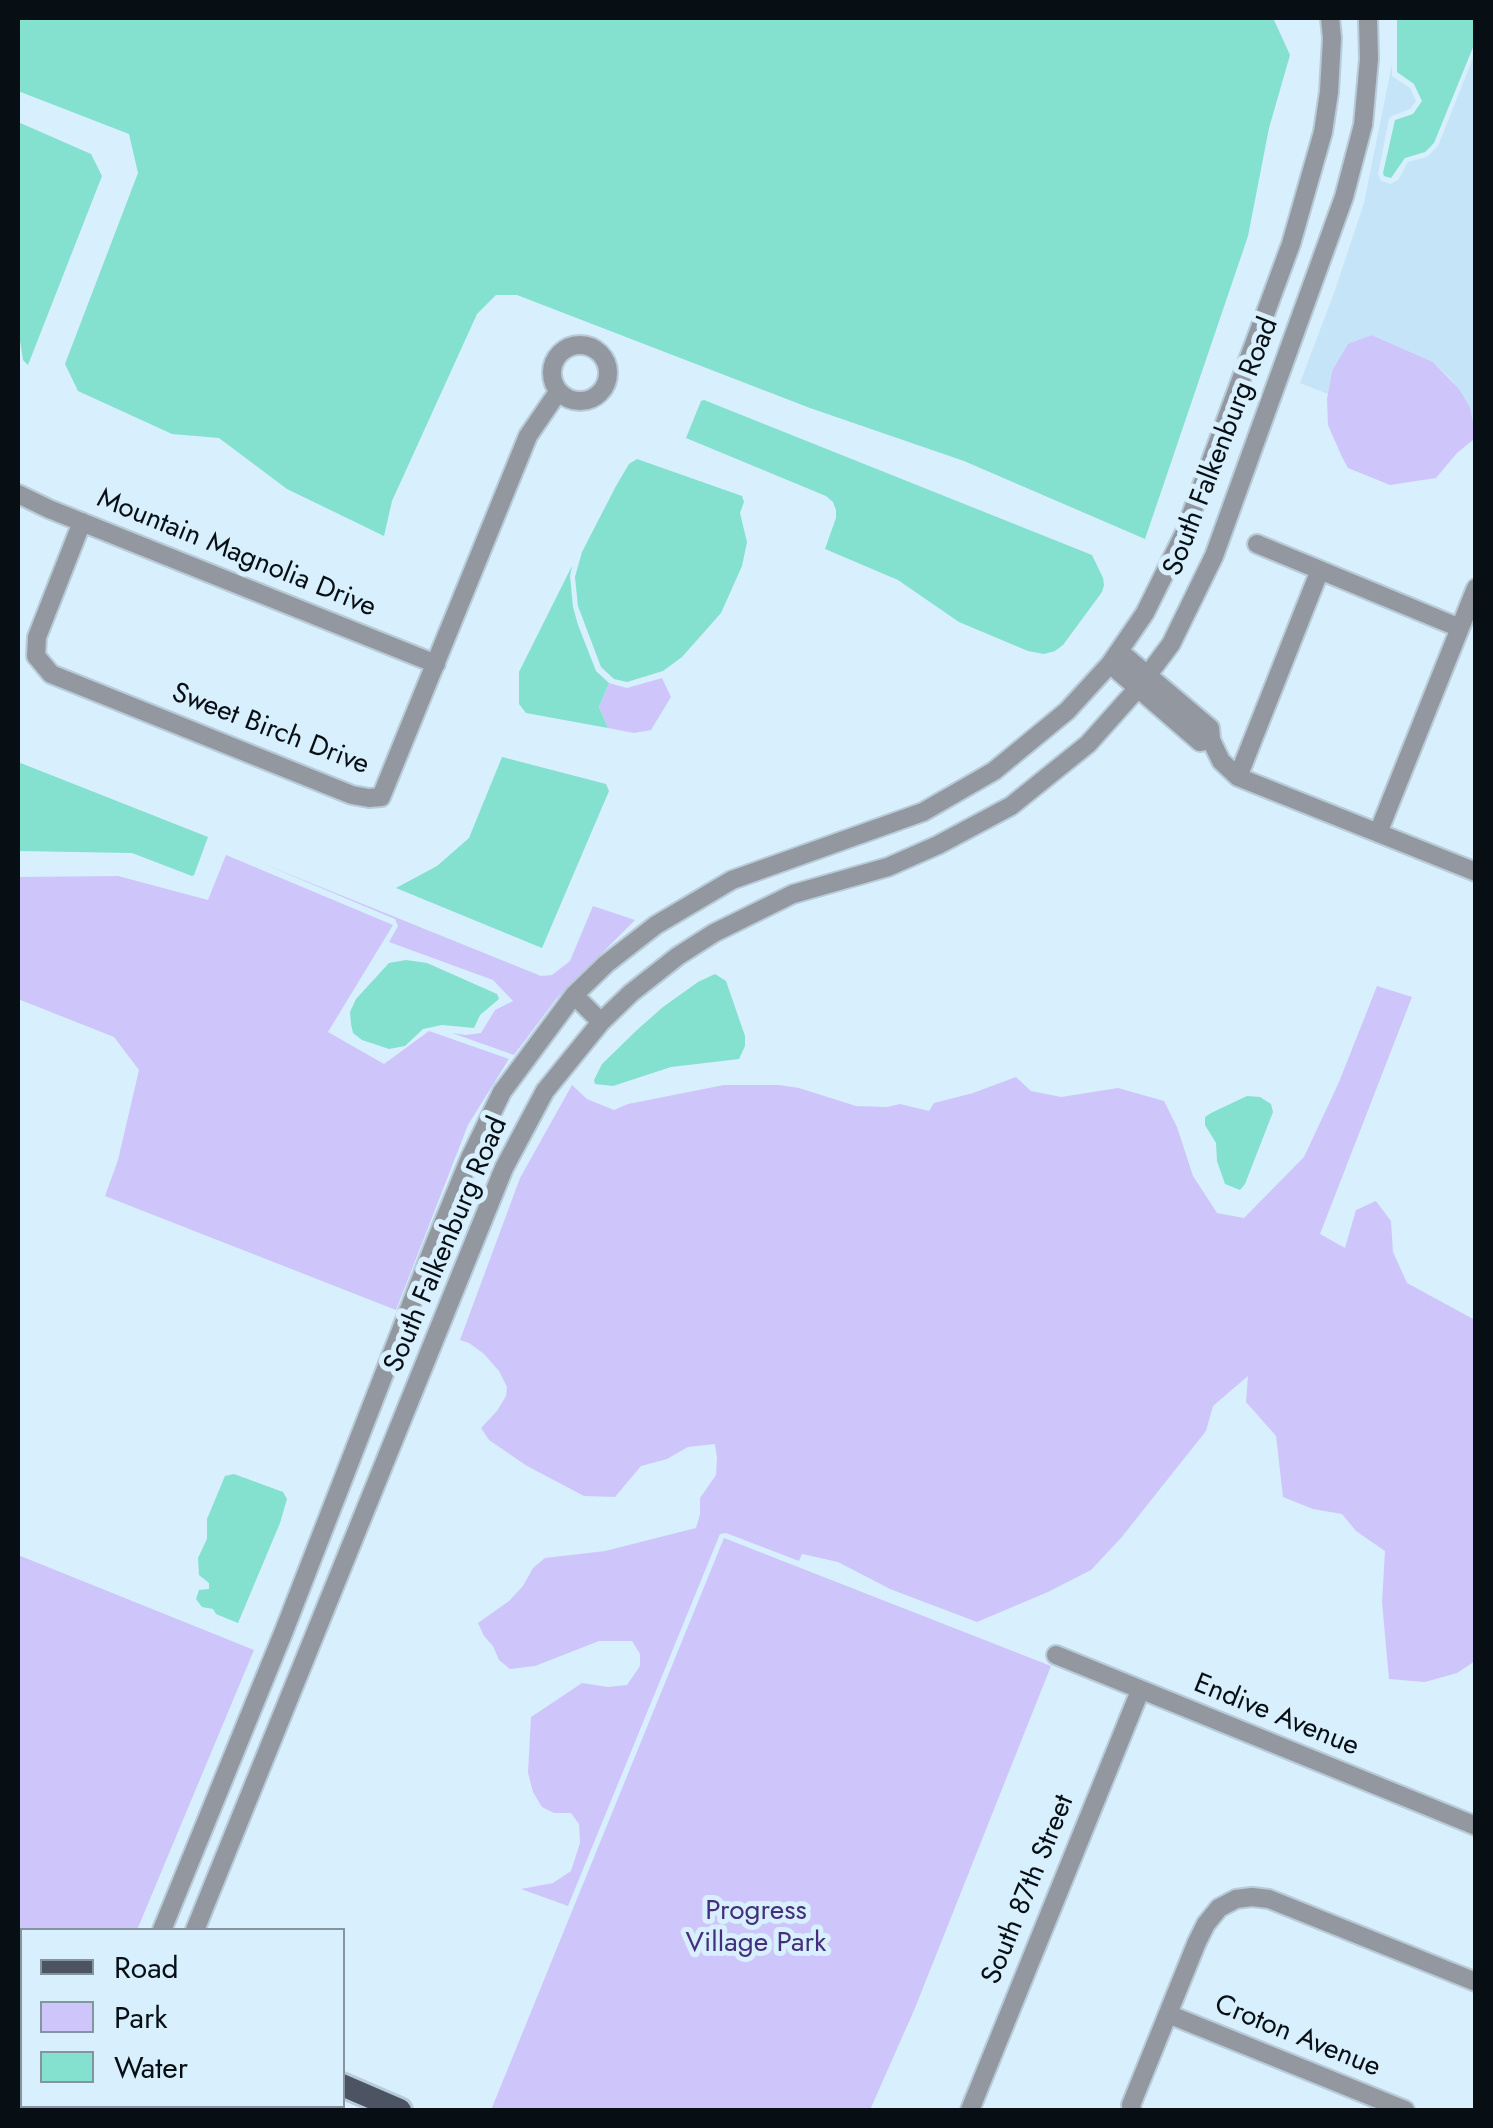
<!DOCTYPE html>
<html>
<head>
<meta charset="utf-8">
<style>
	body { margin:0 }
	#map { position:relative; width:1493px; height:2128px; overflow:hidden; background:#d8effd; font-family:Jost,sans-serif }
	canvas { display:block }
	.frame { position:absolute; inset:0; border:20px solid #080f14; pointer-events:none }
	.legend { position:absolute; left:20px; top:1928px; width:325px; height:180px; box-sizing:border-box; background:#d8effd; border:2px solid #8595a0; margin:0; padding:12px 18px; list-style:none; font-size:30px; color:#080f14 }
	.legend li { display:flex; align-items:center; gap:20px; height:50px }
	.legend b { width:50px; border:2px solid #8595a0 }
</style>
</head>
<body>
<div id="map">
<canvas width="1493" height="2128"></canvas>
<div class="frame"></div>
<ul class="legend">
<li><b style="height:12px;background:#4c5362"></b>Road</li>
<li><b style="height:28px;background:#cec6fb"></b>Park</li>
<li><b style="height:28px;background:#84e0cf"></b>Water</li>
</ul>
</div>
<script>
const ctx = document.querySelector('canvas').getContext('2d');
ctx.lineJoin = 'round';
function paint(path, color) {
  ctx.fillStyle = color;
  ctx.fill(path, 'evenodd');
}
function shape(rows) {
  const path = new Path2D();
  for (const r of rows) {
    if (r.length === 3) {
      path.moveTo(r[0] + r[2], r[1]);
      path.arc(r[0], r[1], r[2], 0, 2 * Math.PI);
      continue;
    }
    path.moveTo(r[0], r[1]);
    for (let i = 2; i < r.length; i += 2) path.lineTo(r[i], r[i + 1]);
  }
  return path;
}
function stroke(path, color, width, dash) {
  ctx.strokeStyle = color;
  ctx.lineWidth = width;
  ctx.lineCap = dash ? 'butt' : 'round';
  ctx.setLineDash(dash || []);
  ctx.stroke(path);
}
function drawText(font, color, halo, rows, align = 'center') {
  ctx.font = font + ' Jost,sans-serif';
  ctx.lineWidth = 10;
  ctx.setLineDash([]);
  ctx.textBaseline = 'middle';
  ctx.strokeStyle = halo;
  ctx.fillStyle = color;
  for (const [text, x, y, turn = 0] of rows) {
    ctx.save();
    ctx.translate(x, y);
    ctx.rotate((+turn || 0) * Math.PI / 180);
    ctx.textAlign = isNaN(turn) ? turn : align;
    if (halo) ctx.strokeText(text, 0, 0);
    ctx.fillText(text, 0, 0);
    ctx.restore();
  }
}
paint(shape([
	[1475,53,1475,430,1474,430,1470,407,1450,378,1433,362,1373,335,1332,371,1328,394,1300,383,1334,293,1364,203,1392,64,1392,76,1410,88,1416,101,1410,109,1392,116,1389,119,1378,174,1381,181,1391,184,1398,180,1408,162,1427,157,1438,146]
]), '#c6e4f7');
paint(shape([
	[1372,335,1433,362,1459,389,1470,407,1474,427,1473,440,1457,453,1436,478,1390,485,1348,468,1342,457,1328,425,1327,399,1332,371,1348,344],
	[662,678,671,697,651,730,634,733,608,728,599,707,609,683,627,688],
	[226,855,393,925,328,1032,384,1064,429,1031,509,1059,468,1125,396,1310,105,1196,118,1160,139,1070,114,1037,18,999,18,877,118,876,208,900],
	[259,862,541,976,552,975,570,961,593,906,635,920,557,998,514,1055,452,1033,466,1035,481,1033,495,1010,513,1001,493,980,389,942,398,926,395,919],
	[1377,986,1412,997,1320,1234,1345,1248,1356,1210,1376,1201,1391,1221,1393,1252,1407,1283,1475,1320,1475,1661,1457,1673,1425,1682,1389,1679,1382,1602,1385,1551,1356,1531,1342,1514,1313,1509,1283,1497,1276,1436,1246,1402,1248,1376,1213,1406,1206,1431,1121,1538,1091,1570,1048,1592,977,1622,890,1589,838,1562,802,1554,799,1561,726,1533,720,1534,568,1906,521,1889,553,1883,571,1871,580,1843,579,1824,571,1813,554,1813,542,1807,533,1792,528,1773,531,1717,582,1683,608,1687,627,1685,640,1666,640,1654,632,1641,599,1641,535,1666,510,1669,499,1660,493,1646,484,1636,478,1623,509,1601,523,1586,533,1568,545,1558,605,1551,696,1528,700,1514,700,1498,716,1475,717,1458,715,1444,688,1447,667,1459,641,1466,615,1497,584,1496,527,1466,489,1440,481,1428,497,1411,506,1396,507,1387,499,1371,484,1354,469,1343,460,1340,520,1178,572,1085,587,1099,614,1110,628,1104,724,1085,779,1085,799,1088,856,1106,887,1107,900,1104,929,1111,934,1103,973,1093,1016,1077,1031,1091,1061,1097,1118,1088,1164,1101,1177,1127,1193,1176,1217,1213,1244,1218,1304,1157,1339,1082],
	[724,1538,1051,1666,915,2008,870,2110,491,2110],
	[18,1555,254,1650,137,1930,27,1930,18,1927]
]), '#cec6fb');
paint(shape([
	[18,18,1267,18,1274,20,1290,55,1269,128,1248,236,1145,539,964,461,810,408,517,295,496,295,477,314,392,501,384,536,287,489,219,438,172,434,78,391,65,364,138,173,129,134,18,91],
	[1397,18,1475,18,1476,40,1434,143,1425,152,1405,158,1391,178,1384,176,1383,173,1395,120,1413,114,1422,101,1414,84,1397,72],
	[18,122,91,154,102,176,28,365,23,360,18,328],
	[704,400,1092,555,1103,578,1104,585,1102,592,1063,645,1055,651,1044,654,1028,651,959,622,898,580,825,549,836,518,836,510,833,502,826,496,686,438,701,401],
	[637,459,742,496,744,502,740,513,747,542,742,566,721,613,682,657,663,671,627,682,614,679,601,667,578,606,575,577,582,552,616,486,629,464],
	[572,566,570,576,573,607,578,625,596,671,609,683,599,707,608,728,526,713,519,704,519,672],
	[502,757,606,784,609,791,542,948,396,888,437,866,469,838],
	[18,762,208,837,194,875,192,876,132,853,18,851],
	[406,960,427,963,497,994,499,999,480,1015,474,1028,442,1025,423,1029,405,1046,389,1049,362,1040,353,1033,351,1024,350,1012,356,999,389,963],
	[715,974,726,981,745,1036,745,1046,739,1059,671,1067,613,1086,595,1084,594,1080,602,1064,637,1030,663,1007,698,982],
	[1247,1096,1260,1097,1271,1104,1273,1112,1245,1184,1240,1190,1225,1184,1217,1161,1216,1143,1205,1125,1205,1117,1211,1113],
	[234,1474,283,1492,287,1499,280,1523,238,1623,216,1614,213,1609,202,1607,196,1599,199,1590,209,1589,209,1583,199,1575,198,1558,207,1539,207,1519,225,1476]
]), '#84e0cf');
const minor = shape([
	[580,373,28],
	[18,494,49,509,436,664],
	[82,522,37,637,36,656,51,674,352,795,369,798,381,797,528,436,558,392],
	[1257,544,1460,628],
	[1119,651,1210,728,1211,740,1221,761,1238,777,1476,872],
	[1110,664,1200,742,1211,740],
	[1238,777,1320,570],
	[1378,833,1476,588],
	[574,995,601,1022],
	[1056,1655,1476,1826],
	[162,1930,284,1631,435,1243,470,1158,502,1092,574,995,606,964,656,925,732,880,923,812,994,771,1067,711,1110,664,1145,613,1184,534,1291,244,1323,132,1329,92,1332,38,1330,18],
	[195,1930,504,1168,545,1091,601,1022,631,993,678,956,714,933,793,894,888,867,938,845,1011,806,1088,744,1138,688,1171,644,1214,556,1344,197,1363,125,1369,59,1368,18],
	[1168,2014,1405,2110],
	[84,2110,86,2106],
	[116,2110,118,2106],
	[970,2110,1140,1691],
	[1132,2110,1131,2105,1197,1942,1206,1924,1219,1908,1236,1899,1252,1897,1269,1899,1476,1982]
]);
const major = shape([
	[18,1952,22,1954],
	[18,1983,22,1985],
	[342,2085,400,2110],
	[319,2106,331,2110]
]);
stroke(minor, '#b7cbd8', 22);
stroke(major, '#b7cbd8', 28);
stroke(minor, '#9397a0', 18);
stroke(major, '#4c5362', 22);
drawText('28px', '#080f14', '#d8effd', [
	["South Falkenburg Road",1222,447,-69],
	["Mountain Magnolia Drive",236,554,22],
	["Sweet Birch Drive",270,730,21],
	["South Falkenburg Road",447,1245,-67],
	["Endive Avenue",1276,1716,22],
	["South 87th Street",1029,1890,-68],
	["Croton Avenue",1297,2037,22]
]);
drawText('28px', '#432f7b', '#d8effd', [
	["Progress",756,1912],
	["Village Park",756,1944]
]);
</script>
</body>
</html>
